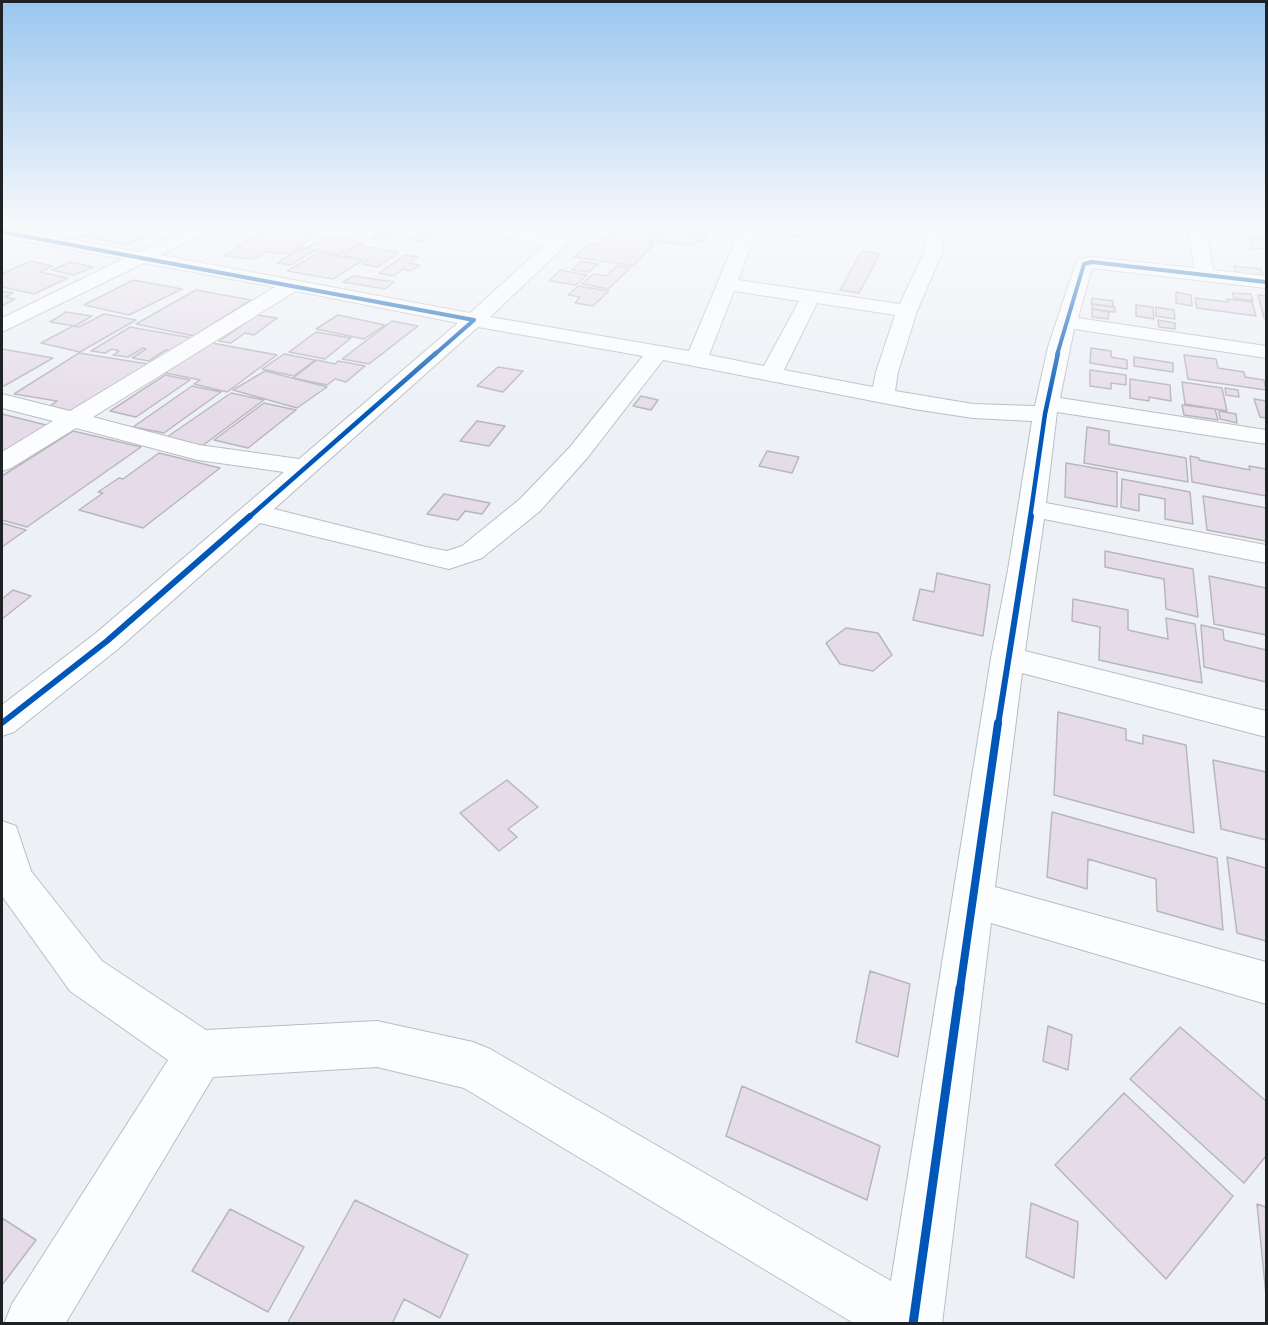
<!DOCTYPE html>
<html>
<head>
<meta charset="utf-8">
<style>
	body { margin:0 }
	#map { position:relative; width:1268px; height:1325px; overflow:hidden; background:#edf1f6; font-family:Karla,sans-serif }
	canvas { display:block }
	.frame { position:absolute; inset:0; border:3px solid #1f2225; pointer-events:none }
</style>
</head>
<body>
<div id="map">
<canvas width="1268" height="1325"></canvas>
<div class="frame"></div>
</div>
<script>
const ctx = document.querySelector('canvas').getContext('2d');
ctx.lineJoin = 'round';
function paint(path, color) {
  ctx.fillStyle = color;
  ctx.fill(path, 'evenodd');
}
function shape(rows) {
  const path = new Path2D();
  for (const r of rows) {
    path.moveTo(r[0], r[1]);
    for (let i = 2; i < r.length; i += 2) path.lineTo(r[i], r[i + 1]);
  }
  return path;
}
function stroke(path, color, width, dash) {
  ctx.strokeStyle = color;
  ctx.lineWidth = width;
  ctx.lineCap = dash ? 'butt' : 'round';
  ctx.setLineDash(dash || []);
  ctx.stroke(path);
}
const building = shape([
	[100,227,166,227,128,245,79,236,100,227],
	[235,227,253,227,237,235,223,232,235,227],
	[268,227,328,227,290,254,266,252,255,259,224,256,268,227],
	[362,227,398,227,405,228,386,241,372,238,382,232,359,228,362,227],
	[617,227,659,231,649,242,655,243,633,266,574,257,588,244,597,245,617,227],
	[774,227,790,229,791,227,807,227,800,237,770,233,774,227],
	[667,229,694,233,709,234,702,242,697,241,693,246,656,241,667,229],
	[1259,232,1266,233,1266,252,1264,249,1251,248,1249,236,1261,238,1259,232],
	[420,233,432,234,423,241,411,240,420,233],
	[330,236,362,243,339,255,306,248,330,236],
	[360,246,399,252,378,267,362,264,368,260,344,256,360,246],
	[303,248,316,250,290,265,277,263,303,248],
	[862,251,880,254,859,293,840,290,862,251],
	[318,253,363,260,333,279,287,271,318,253],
	[405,255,418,257,409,263,420,265,411,271,403,269,394,276,379,273,405,255],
	[31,261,53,266,40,272,68,278,34,294,2,287,2,274,31,261],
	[581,261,598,264,589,272,572,270,581,261],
	[71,262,93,267,74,275,52,270,71,262],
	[617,266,630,268,608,289,582,284,593,274,606,276,617,266],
	[1234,266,1261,269,1264,277,1237,274,1234,266],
	[560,270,587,275,576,285,549,281,560,270],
	[353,276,394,282,385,289,343,282,353,276],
	[133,280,182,289,129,315,84,305,133,280],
	[578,286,609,291,593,306,575,303,580,297,568,295,578,286],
	[196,290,251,300,194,336,136,324,196,290],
	[2,291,13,293,5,297,15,299,2,306,2,291],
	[1176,292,1191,295,1192,306,1176,303,1176,292],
	[1232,293,1251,294,1253,301,1234,298,1232,293],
	[1258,295,1266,296,1266,319,1264,318,1258,295],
	[1092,298,1113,301,1113,307,1091,304,1092,298],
	[1195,298,1228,302,1227,299,1252,302,1256,316,1197,308,1195,298],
	[1093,304,1115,307,1115,312,1092,309,1093,304],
	[1136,305,1153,307,1154,319,1136,316,1136,305],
	[1156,307,1174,310,1175,319,1156,316,1156,307],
	[1092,309,1109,312,1108,319,1092,317,1092,309],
	[66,312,92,316,75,326,50,322,66,312],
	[104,314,136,320,80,352,41,343,73,326,79,327,104,314],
	[257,315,277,318,254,335,245,333,231,343,219,341,257,315],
	[338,315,385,325,364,339,316,329,338,315],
	[1158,320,1175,323,1175,329,1159,327,1158,320],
	[392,321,418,326,369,364,342,359,392,321],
	[130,327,192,338,171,351,166,350,149,361,132,358,146,349,143,348,128,357,113,355,119,351,112,349,105,353,91,351,130,327],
	[316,332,351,338,325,359,289,352,316,332],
	[207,342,277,355,227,392,194,384,200,380,161,372,207,342],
	[1091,348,1111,351,1111,357,1127,360,1127,369,1090,363,1091,348],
	[2,349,53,358,4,386,2,385,2,349],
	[79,353,148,364,75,414,46,409,57,401,14,394,79,353],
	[284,354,315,360,294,376,262,369,284,354],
	[1184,355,1216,359,1218,368,1244,372,1245,377,1264,380,1266,390,1188,379,1184,355],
	[1134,357,1173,363,1173,372,1134,366,1134,357],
	[317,360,335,364,338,361,365,366,346,382,335,379,327,385,293,378,317,360],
	[498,367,523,371,503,392,477,386,498,367],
	[1090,370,1126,375,1126,385,1111,383,1111,389,1090,386,1090,370],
	[265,371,327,387,297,408,233,390,265,371],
	[165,375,190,380,136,417,110,411,165,375],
	[1130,379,1170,385,1171,401,1149,397,1149,401,1130,398,1130,379],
	[1182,382,1222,388,1227,411,1185,404,1182,382],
	[192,386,221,392,164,433,133,427,192,386],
	[1225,388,1238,390,1239,397,1226,395,1225,388],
	[231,393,264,400,202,446,167,437,231,393],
	[641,396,658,400,651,410,633,406,641,396],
	[1254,399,1266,401,1266,418,1260,417,1254,399],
	[264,403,296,410,248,448,214,440,264,403],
	[1182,405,1215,409,1218,420,1184,415,1182,405],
	[1219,411,1236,414,1237,423,1220,419,1219,411],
	[2,414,50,426,2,455,2,414],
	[477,421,505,426,489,446,460,441,477,421],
	[1087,427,1109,431,1109,444,1186,458,1188,482,1084,463,1087,427],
	[73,431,141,447,27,527,2,520,2,476,73,431],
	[767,451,799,457,792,473,759,466,767,451],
	[159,453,220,468,143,528,79,510,103,493,98,492,119,478,123,479,159,453],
	[1190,456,1199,458,1199,460,1250,470,1249,466,1266,469,1266,496,1192,482,1190,456],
	[1066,463,1117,472,1117,507,1065,497,1066,463],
	[1122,479,1190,492,1193,524,1165,519,1165,499,1139,494,1139,511,1121,507,1122,479],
	[444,494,490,503,482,514,465,511,458,520,427,514,444,494],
	[1203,496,1266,508,1266,541,1207,530,1203,496],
	[2,523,26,530,2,547,2,523],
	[1105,551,1193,569,1198,617,1166,609,1164,579,1105,567,1105,551],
	[937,573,990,585,983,636,913,620,920,589,934,592,937,573],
	[1209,576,1266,588,1266,635,1214,624,1209,576],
	[13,590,31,596,2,619,2,599,13,590],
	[1073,599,1128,610,1128,630,1168,639,1166,618,1195,624,1202,683,1099,660,1100,627,1072,621,1073,599],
	[1201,625,1223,630,1224,640,1266,650,1266,682,1204,667,1201,625],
	[846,628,878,633,892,655,873,671,840,664,826,643,846,628],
	[1058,712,1126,729,1126,740,1143,744,1143,735,1186,745,1194,833,1054,795,1058,712],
	[1213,760,1266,772,1266,840,1221,829,1213,760],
	[507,780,538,807,508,829,517,837,499,851,460,813,507,780],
	[1052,812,1217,858,1223,930,1157,911,1156,879,1088,859,1087,889,1047,877,1052,812],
	[1227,857,1266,868,1266,941,1237,933,1227,857],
	[870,971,910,984,898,1057,856,1042,870,971],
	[1048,1026,1072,1035,1068,1070,1043,1061,1048,1026],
	[1180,1027,1266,1101,1266,1156,1244,1183,1130,1079,1180,1027],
	[742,1086,880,1146,867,1200,726,1136,742,1086],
	[1124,1093,1233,1196,1166,1279,1055,1165,1124,1093],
	[355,1200,468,1255,440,1318,404,1299,392,1324,287,1324,355,1200],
	[1031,1203,1078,1222,1074,1278,1026,1257,1031,1203],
	[1257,1204,1266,1207,1266,1295,1257,1204],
	[230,1209,304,1247,268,1312,192,1271,230,1209],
	[2,1218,36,1240,2,1285,2,1218]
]);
paint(building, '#e6dce9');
stroke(building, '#b7b7bb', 1.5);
const minor = shape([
	[2,227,140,252,191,227,212,227,210,231,160,255,470,313,546,244,466,232,460,231,458,227,498,227,560,236,566,237,569,241,566,245,490,317,689,351,741,227,758,227,738,280,900,304,926,248,924,238,913,227,932,227,941,236,944,248,917,311,898,372,895,391,973,404,1035,406,1048,347,1077,260,1092,257,1195,268,1187,227,1204,227,1214,270,1266,276,1266,288,1092,268,1078,318,1266,346,1266,358,1074,329,1060,398,1266,430,1266,444,1057,412,1046,503,1266,545,1266,563,1044,519,1025,651,1266,711,1266,737,1022,673,995,887,1266,962,1266,1004,991,923,942,1324,855,1324,464,1088,377,1067,213,1077,65,1324,4,1324,12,1304,168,1060,70,991,2,896,2,821,16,826,31,871,102,961,206,1030,377,1021,473,1042,490,1049,891,1281,991,658,1008,570,1032,421,973,418,914,409,663,360,588,457,540,511,482,558,449,569,260,523,118,649,14,732,2,736,2,705,96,633,284,472,198,460,76,428,11,468,2,471,2,452,53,421,2,408,2,394,70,411,275,287,144,263,2,332,2,318,123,259,2,237,2,227],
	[296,291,458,323,299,459,199,445,93,417,296,291],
	[734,291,799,301,764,366,709,355,734,291],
	[817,303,895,315,876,372,873,387,784,370,817,303],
	[478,327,643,356,570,447,520,499,462,546,447,551,426,547,274,509,478,327],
	[1230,227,1266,227,1266,235,1239,232,1233,231,1230,227]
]);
stroke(minor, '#babdc1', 2);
paint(minor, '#fcfdfe');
stroke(shape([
	[2,232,474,320,434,355],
	[1057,355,1084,264,1092,262,1266,282]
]), '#0057b8', 4);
stroke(shape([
	[248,518,436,353],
	[1030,518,1045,414,1058,353]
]), '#0057b8', 4.5);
stroke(shape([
	[2,723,107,641,250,516],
	[998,725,1031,516]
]), '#0057b8', 6);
stroke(shape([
	[960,989,998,723]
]), '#0057b8', 8);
stroke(shape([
	[913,1324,960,988]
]), '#0057b8', 9);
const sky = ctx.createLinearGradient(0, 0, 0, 412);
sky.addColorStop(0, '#9ac7f0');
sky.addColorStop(0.55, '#f7f9fb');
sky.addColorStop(1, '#f7f9fb00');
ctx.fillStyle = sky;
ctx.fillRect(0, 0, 1268, 412);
</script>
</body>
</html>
